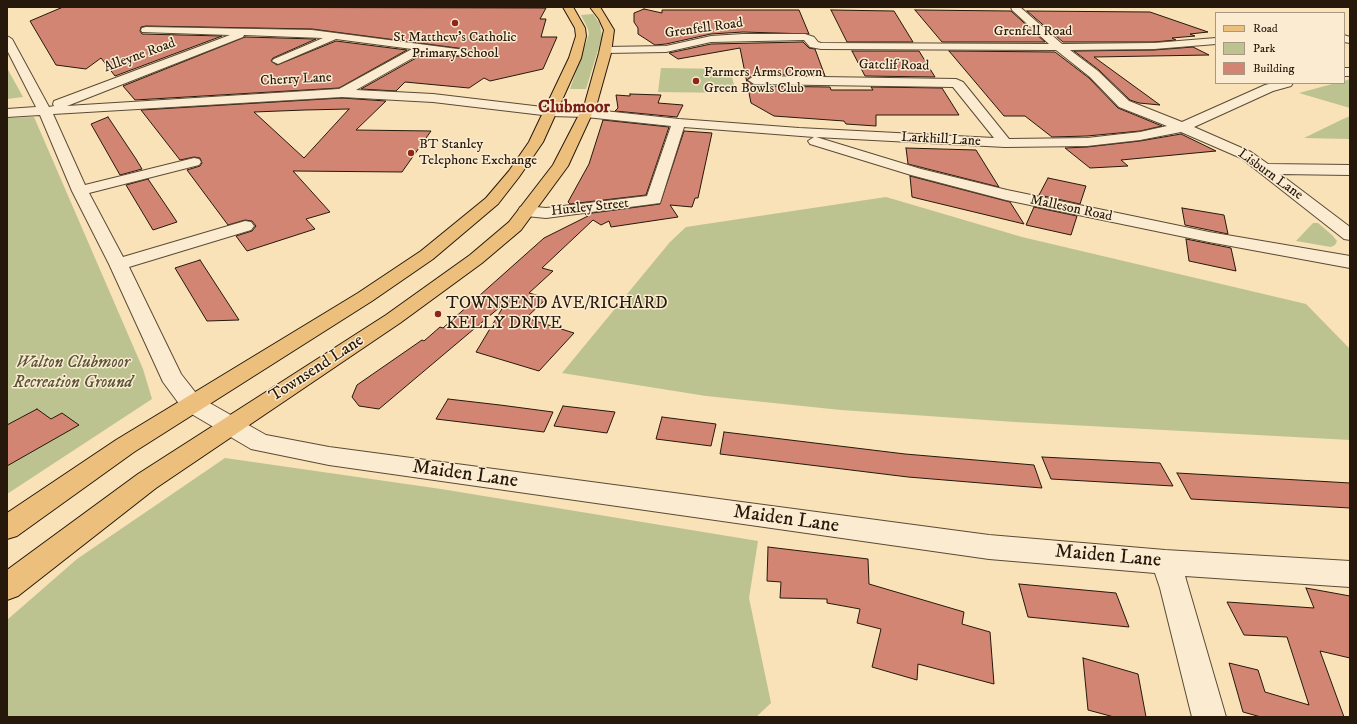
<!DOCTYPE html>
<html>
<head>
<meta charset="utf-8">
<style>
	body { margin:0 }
	#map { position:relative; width:1357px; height:724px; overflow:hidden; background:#f9e1b8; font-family:"IM FELL DW Pica",serif }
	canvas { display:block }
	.frame { position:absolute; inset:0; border:8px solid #26190b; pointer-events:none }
	.legend { position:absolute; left:1215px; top:12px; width:130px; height:72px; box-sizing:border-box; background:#fbecd1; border:1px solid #a69882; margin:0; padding:5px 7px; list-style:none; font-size:12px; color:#26190b }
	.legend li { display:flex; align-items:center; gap:8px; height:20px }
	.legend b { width:20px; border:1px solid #a69882 }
</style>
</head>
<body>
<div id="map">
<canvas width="1357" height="724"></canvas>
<div class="frame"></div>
<ul class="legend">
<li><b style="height:5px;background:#ecc07c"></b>Road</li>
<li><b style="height:11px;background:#bcc390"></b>Park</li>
<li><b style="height:11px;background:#d28573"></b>Building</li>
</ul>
</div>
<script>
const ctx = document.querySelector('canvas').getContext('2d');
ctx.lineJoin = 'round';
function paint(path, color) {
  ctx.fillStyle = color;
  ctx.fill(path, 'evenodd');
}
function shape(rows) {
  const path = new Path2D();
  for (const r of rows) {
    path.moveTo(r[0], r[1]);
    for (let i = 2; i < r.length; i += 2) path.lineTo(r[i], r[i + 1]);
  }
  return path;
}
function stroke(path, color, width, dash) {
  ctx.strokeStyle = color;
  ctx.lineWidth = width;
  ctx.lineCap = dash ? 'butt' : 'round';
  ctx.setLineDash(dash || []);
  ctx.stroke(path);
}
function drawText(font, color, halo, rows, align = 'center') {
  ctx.font = font + ' "IM FELL DW Pica",serif';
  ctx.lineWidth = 3;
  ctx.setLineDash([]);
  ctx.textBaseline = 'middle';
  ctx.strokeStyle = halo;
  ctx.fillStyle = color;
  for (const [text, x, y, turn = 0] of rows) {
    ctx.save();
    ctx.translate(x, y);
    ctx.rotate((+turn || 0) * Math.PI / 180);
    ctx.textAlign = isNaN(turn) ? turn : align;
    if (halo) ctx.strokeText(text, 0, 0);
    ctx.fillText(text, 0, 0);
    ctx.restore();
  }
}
paint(shape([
	[593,14,600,24,602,37,586,89,570,89,589,34,588,29,581,15],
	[7,68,23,97,7,99],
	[661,68,730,69,736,93,658,92],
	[1350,79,1350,108,1299,93,1336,83,1344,83,1344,81],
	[1350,116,1350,139,1304,138,1341,120],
	[34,117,143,369,152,399,7,494,7,118],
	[886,197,1022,237,1306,304,1350,349,1350,440,1015,422,841,410,706,396,562,373,670,242,686,227],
	[1313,223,1318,223,1332,235,1337,241,1335,245,1331,247,1296,241],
	[225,458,441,489,758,541,749,598,771,703,756,717,7,717,7,620,77,559]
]), '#bcc390');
const building = shape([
	[63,7,541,8,546,8,540,19,546,19,541,37,557,37,543,69,490,81,484,78,469,88,405,82,396,91,361,89,425,53,465,57,472,52,465,49,312,29,146,26,141,27,140,31,142,34,222,36,115,76,101,58,86,69,56,65,30,21,63,7],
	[644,9,662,13,662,10,799,10,809,34,743,32,711,34,666,44,655,45,638,34,638,28,634,22,634,13,644,9],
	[831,10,894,11,913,42,847,42,831,10],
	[915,10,1011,11,1045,42,942,42,915,10],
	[1027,11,1150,12,1208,32,1190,34,1195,36,1172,38,1176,40,1154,42,1063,42,1027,11],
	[245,37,316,39,273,58,271,61,277,65,336,41,407,50,339,88,135,100,123,86,245,37],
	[803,42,809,48,815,49,825,76,754,74,747,80,754,86,830,87,831,90,873,90,871,87,942,88,959,115,876,115,876,126,846,124,844,121,774,116,751,103,740,48,678,59,669,53,711,44,803,42],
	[1193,47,1209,55,1094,57,1160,105,1139,103,1130,100,1099,70,1074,51,1154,50,1193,47],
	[852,51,919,51,935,77,865,76,852,51],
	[949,51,1055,52,1089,78,1118,108,1162,126,1140,131,1087,136,1052,137,1025,116,1004,116,949,51],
	[630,94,661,95,658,103,683,105,677,117,615,111,618,108,616,95,630,96,630,94],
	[342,98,386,101,356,130,431,131,402,172,293,171,330,212,306,219,315,229,247,251,236,236,252,231,256,226,252,221,245,220,228,225,187,170,200,166,202,163,200,158,194,157,180,160,141,110,342,98],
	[349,109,304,158,254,112,305,110,349,109],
	[108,117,136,159,142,169,120,175,91,124,108,117],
	[603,120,669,127,646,195,570,204,568,202,589,164,603,120],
	[684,131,712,133,698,198,695,198,692,207,670,205,678,217,611,227,609,221,601,225,593,220,542,268,553,271,529,293,547,298,526,318,574,333,539,371,476,352,506,302,379,409,359,406,352,397,357,385,422,340,424,341,440,327,443,328,544,238,588,216,585,214,660,204,684,131],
	[1181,134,1216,151,1121,160,1128,166,1090,168,1065,148,1087,147,1140,141,1181,134],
	[906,148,976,150,999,187,908,164,906,148],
	[910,176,1010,202,1024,224,912,197,910,176],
	[1048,178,1086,186,1080,204,1039,195,1048,178],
	[148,179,169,210,177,222,153,230,126,185,148,179],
	[1034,207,1077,216,1071,235,1026,225,1034,207],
	[1182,208,1224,215,1228,234,1185,225,1182,208],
	[1186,239,1231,248,1236,271,1189,261,1186,239],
	[200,260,239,320,207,321,175,268,200,260],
	[448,399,500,405,553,412,544,432,436,419,448,399],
	[563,406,615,412,607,433,554,426,563,406],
	[37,409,51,419,62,413,79,425,7,466,7,425,37,409],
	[662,417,716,424,711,446,656,439,662,417],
	[724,432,905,454,1034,465,1042,488,908,477,720,454,724,432],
	[1042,457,1160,463,1173,486,1051,479,1042,457],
	[1177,473,1350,483,1350,508,1191,499,1177,473],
	[768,547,868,559,869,584,964,612,962,624,990,632,994,684,918,664,917,680,872,667,881,629,857,623,860,609,827,603,827,599,780,598,781,582,767,581,768,547],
	[1019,584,1116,593,1129,627,1028,617,1019,584],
	[1306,588,1350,596,1350,658,1320,651,1344,717,1261,717,1243,712,1229,663,1258,670,1265,692,1309,705,1287,637,1244,635,1227,602,1314,608,1306,588],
	[1083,658,1138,674,1146,717,1114,717,1088,710,1083,658]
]);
paint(building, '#d28573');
stroke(building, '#26190b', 1);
const minor = shape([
	[1011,7,1020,7,1062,44,1154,43,1216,38,1216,44,1154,49,1070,50,1098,71,1129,101,1182,122,1265,85,1273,83,1293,83,1291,86,1273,91,1194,127,1251,152,1268,164,1350,165,1350,175,1280,174,1350,227,1350,240,1344,239,1241,158,1181,132,1140,140,1087,146,1005,147,816,137,921,169,1007,190,1209,232,1350,256,1350,268,1209,242,1006,200,911,175,810,144,808,141,814,137,684,127,660,203,546,218,526,216,520,215,518,211,520,207,526,206,546,208,647,196,671,126,586,117,551,116,433,102,342,97,53,114,85,185,194,158,199,159,201,162,199,165,89,193,123,257,245,221,251,222,254,226,251,230,129,267,181,374,199,397,266,435,329,447,989,535,1165,550,1350,561,1350,587,1185,576,1226,717,1192,717,1160,588,1155,573,989,559,329,465,251,449,183,409,163,382,109,264,72,191,40,115,7,117,7,109,36,107,7,50,7,36,12,39,49,107,54,106,53,104,54,101,230,35,142,32,141,30,142,28,146,27,312,30,465,50,471,53,465,56,425,51,356,90,433,94,551,108,586,109,679,119,799,128,994,138,953,87,754,84,748,80,754,76,956,79,963,82,1009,139,1087,138,1140,132,1167,126,1119,107,1090,77,1056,50,821,49,810,47,804,40,711,42,666,52,606,53,601,50,606,47,666,46,711,36,743,34,805,34,814,37,818,42,821,43,1049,44,1012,10,1011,7],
	[244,35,323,38,274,59,272,61,278,64,336,39,412,49,339,89,67,106,243,37,244,35],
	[1344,35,1350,37,1350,43,1344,42,1344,35],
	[1344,68,1350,68,1350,76,1344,76,1344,68]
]);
const major = shape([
	[563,7,573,7,585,28,586,36,581,58,543,142,519,177,498,204,433,259,372,301,134,452,17,536,7,539,7,513,116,440,358,293,421,251,486,198,509,171,529,142,569,58,576,36,575,28,563,7],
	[590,7,600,7,614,30,611,53,597,103,568,166,521,230,482,263,400,323,156,488,18,596,7,600,7,570,138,474,386,315,470,255,509,222,553,165,585,103,599,53,604,30,599,19,590,7]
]);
stroke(minor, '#5b4b36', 2);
stroke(major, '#26190b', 2);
paint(minor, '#fbecd1');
paint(major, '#ecc07c');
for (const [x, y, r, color] of [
	[455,23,4,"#8f2418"],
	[696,81,4,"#8f2418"],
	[411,153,4,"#8f2418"],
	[438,314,4,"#8f2418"]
]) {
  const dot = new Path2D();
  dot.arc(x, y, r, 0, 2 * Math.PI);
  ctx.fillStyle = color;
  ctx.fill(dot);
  stroke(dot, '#fbecd1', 1.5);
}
drawText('14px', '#26190b', '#fbecd1', [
	["Grenfell Road",704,29,-8],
	["Grenfell Road",1033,32],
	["Alleyne Road",140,56,-20],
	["Gatclif Road",894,66,1],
	["Cherry Lane",296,80,-3],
	["Larkhill Lane",941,140,3],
	["Lisburn Lane",1270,175,36],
	["Huxley Street",590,208,-6],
	["Malleson Road",1071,209,12]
]);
drawText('14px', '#26190b', '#fbecd1', [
	["St Matthew's Catholic",455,38,"center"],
	["Primary School",455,54,"center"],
	["Farmers Arms Crown",704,73],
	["Green Bowls Club",704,89],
	["BT Stanley",419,145],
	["Telephone Exchange",419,161]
], 'left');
drawText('17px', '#26190b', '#fbecd1', [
	["TOWNSEND AVE/RICHARD",446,304],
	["KELLY DRIVE",446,324]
], 'left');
drawText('italic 17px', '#5a543a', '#fbecd1', [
	["Walton Clubmoor",73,363],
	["Recreation Ground",73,383]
]);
drawText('17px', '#26190b', '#fbecd1', [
	["Townsend Lane",317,369,-33]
]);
drawText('bold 18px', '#7a1f14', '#fbecd1', [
	["Clubmoor",574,108]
]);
drawText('20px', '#26190b', '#fbecd1', [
	["Maiden Lane",465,475,8],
	["Maiden Lane",786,520,8],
	["Maiden Lane",1108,557,5]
]);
</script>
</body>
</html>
